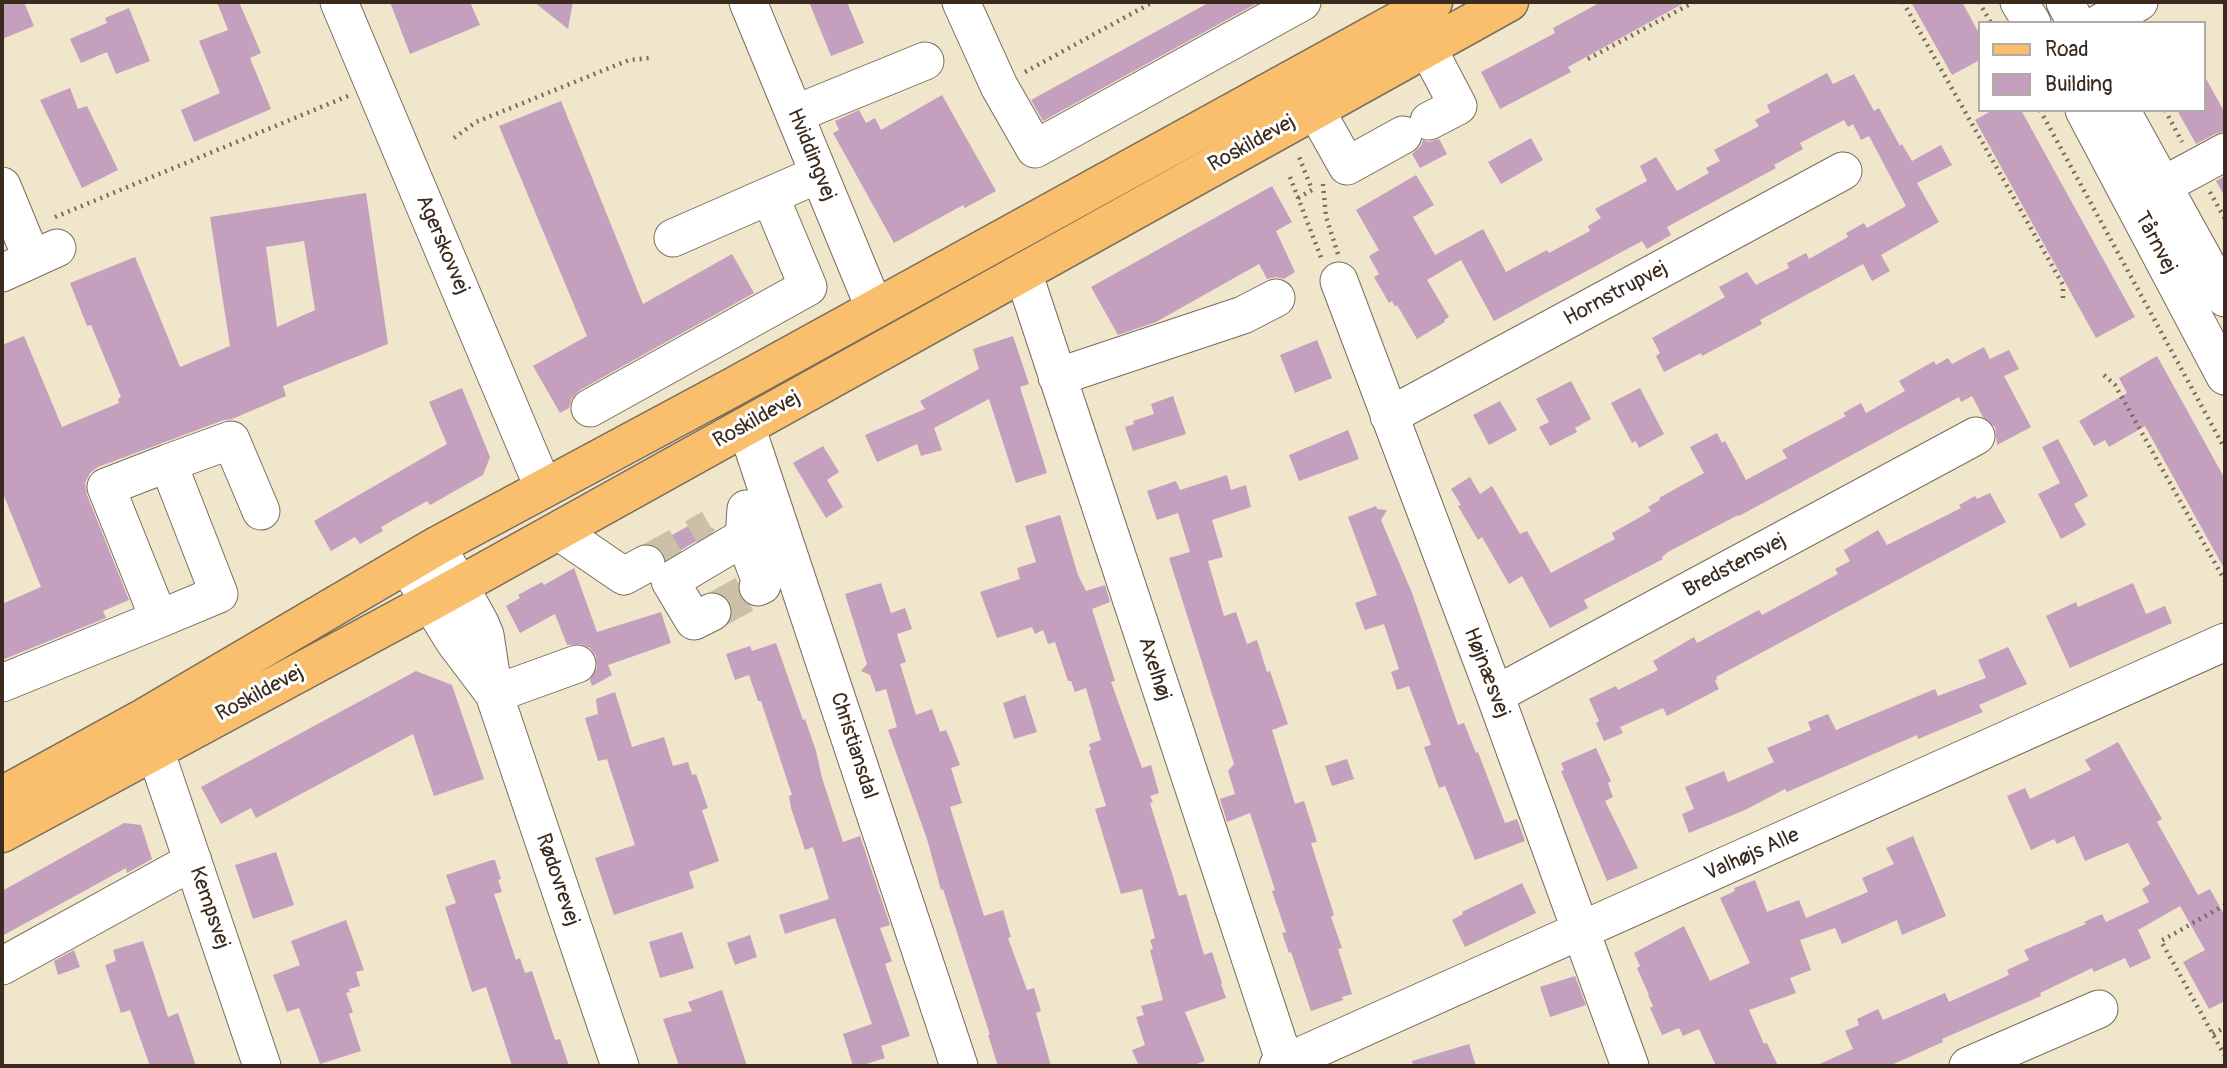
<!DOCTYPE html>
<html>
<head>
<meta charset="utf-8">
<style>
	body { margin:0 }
	#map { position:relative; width:2227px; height:1068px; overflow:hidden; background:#f0e6cc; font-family:Pangolin,sans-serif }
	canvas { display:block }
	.frame { position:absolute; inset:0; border:4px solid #3b2a1e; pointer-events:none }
	.legend { position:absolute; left:1978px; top:21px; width:228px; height:91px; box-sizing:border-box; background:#fff; border:2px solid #b1aaa5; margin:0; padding:9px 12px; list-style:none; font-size:21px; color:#3b2a1e }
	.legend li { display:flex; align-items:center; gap:14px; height:35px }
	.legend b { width:35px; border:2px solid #b1aaa5 }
</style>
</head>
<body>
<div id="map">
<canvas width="2227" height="1068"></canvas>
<div class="frame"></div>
<ul class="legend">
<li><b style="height:9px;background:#f9bf6d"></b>Road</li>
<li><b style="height:19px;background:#c49fbe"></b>Building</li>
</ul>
</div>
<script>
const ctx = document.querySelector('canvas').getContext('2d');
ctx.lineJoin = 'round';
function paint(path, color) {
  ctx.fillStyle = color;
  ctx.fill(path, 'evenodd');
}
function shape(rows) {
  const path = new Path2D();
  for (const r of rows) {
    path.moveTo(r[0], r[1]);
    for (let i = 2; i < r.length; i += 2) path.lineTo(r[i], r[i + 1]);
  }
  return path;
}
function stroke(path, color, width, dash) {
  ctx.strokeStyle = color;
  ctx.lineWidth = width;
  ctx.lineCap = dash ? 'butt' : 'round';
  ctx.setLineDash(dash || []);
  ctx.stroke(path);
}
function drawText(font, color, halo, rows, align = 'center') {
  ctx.font = font + ' Pangolin,sans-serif';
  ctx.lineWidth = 6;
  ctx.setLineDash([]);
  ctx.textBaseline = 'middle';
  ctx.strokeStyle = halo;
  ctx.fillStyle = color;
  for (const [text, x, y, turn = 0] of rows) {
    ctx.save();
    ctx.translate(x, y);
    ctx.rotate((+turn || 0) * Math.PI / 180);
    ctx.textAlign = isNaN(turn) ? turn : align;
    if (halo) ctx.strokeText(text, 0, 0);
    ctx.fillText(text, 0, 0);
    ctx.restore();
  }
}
paint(shape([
	[2,2,24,2,34,26,2,39],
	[217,2,239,2,261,53,250,58,271,109,194,142,181,110,220,93,199,41,228,30],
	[390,2,470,2,480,25,410,54],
	[534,2,573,2,568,29],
	[809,2,847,2,864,43,831,56],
	[1210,2,1259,2,1043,121,1031,100],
	[1601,2,1686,2,1568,67,1571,72,1500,109,1481,72,1555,33,1553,28],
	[1911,2,1962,2,1980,35,1980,60,1952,75],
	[129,8,150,61,116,74,107,52,81,63,70,39,107,23,105,18],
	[1827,73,1833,84,1854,74,1874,111,1879,108,1900,146,1902,144,1912,161,1941,145,1952,165,1917,183,1939,222,1881,255,1890,271,1872,281,1863,264,1760,320,1762,324,1702,356,1701,353,1664,372,1656,356,1660,353,1652,338,1725,297,1719,287,1747,272,1756,285,1789,268,1787,263,1806,253,1809,259,1848,237,1846,233,1864,223,1867,228,1906,206,1869,136,1861,140,1853,124,1848,127,1844,120,1800,143,1803,149,1774,165,1776,168,1667,227,1671,235,1647,249,1642,241,1494,321,1461,260,1427,280,1449,317,1444,320,1445,322,1417,339,1397,305,1395,307,1392,301,1389,303,1374,277,1379,274,1369,256,1379,250,1356,210,1416,175,1434,205,1413,217,1435,255,1483,229,1506,272,1547,250,1549,253,1590,231,1588,226,1601,218,1595,209,1647,181,1640,166,1656,157,1677,191,1709,173,1706,168,1720,161,1714,150,1759,126,1755,120,1770,112,1767,105],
	[2204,75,2225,113,2225,131,2215,134,2196,144,2177,110,2204,110],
	[70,88,78,109,87,106,118,170,82,188,40,100],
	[942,95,996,191,965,208,963,205,894,243,833,133,839,130,835,121,859,110,866,123,875,118,881,130],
	[561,101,643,304,732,254,754,293,580,390,572,398,569,408,560,413,533,366,587,336,499,126],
	[1993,110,2021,110,2135,317,2096,338,1975,120],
	[1531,138,1543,160,1501,184,1488,162],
	[1439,139,1447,154,1420,168,1412,154,1421,146,1423,140,1429,142],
	[2225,176,2225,197,2216,181],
	[1272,186,1292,222,1276,231,1295,272,1284,279,1276,277,1267,279,1259,264,1156,322,1118,335,1091,287],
	[366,193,388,344,283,386,286,396,232,419,224,420,98,467,90,473,85,483,87,495,129,600,103,611,106,618,2,660,2,604,41,587,2,491,2,345,24,336,62,427,119,403,118,399,121,397,91,325,87,326,70,283,135,257,180,367,230,346,210,217],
	[304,241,315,310,277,327,266,247],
	[1013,336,1029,384,1020,387,1047,473,1016,483,989,399,934,428,942,450,921,456,917,444,877,462,865,435,925,409,920,401,979,369,973,349],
	[1317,340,1332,378,1295,393,1280,355],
	[1984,347,1990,359,2009,350,2019,369,2004,376,2031,427,1997,445,1995,427,1983,417,1972,396,1961,402,1959,397,1739,516,1738,515,1668,552,1662,557,1663,559,1584,600,1588,608,1550,628,1522,576,1509,584,1482,537,1478,540,1458,506,1461,505,1451,489,1470,477,1480,494,1492,486,1520,534,1527,531,1551,573,1615,539,1612,533,1651,511,1648,507,1660,500,1659,498,1704,473,1690,447,1717,433,1722,443,1725,441,1746,480,1787,458,1782,450,1846,416,1843,413,1861,403,1866,413,1905,391,1899,381,1934,361,1936,365,1948,358,1952,364],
	[2157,356,2225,479,2225,570,2145,426,2109,447,2105,440,2094,446,2079,421,2127,393,2119,378],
	[1571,381,1591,419,1575,428,1577,432,1550,446,1539,427,1549,422,1536,399],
	[462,388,490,457,483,475,430,505,427,501,381,527,383,531,360,544,355,537,331,551,314,521,447,444,429,402],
	[1640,388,1664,434,1639,448,1636,441,1632,443,1611,403],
	[1173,396,1186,434,1133,451,1125,427,1134,424,1133,421,1154,414,1151,404],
	[1500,401,1517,430,1489,445,1473,415],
	[1348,430,1359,459,1299,481,1289,455],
	[2058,439,2088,496,2074,504,2086,525,2061,539,2038,494,2060,483,2042,447],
	[823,446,839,472,827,480,843,507,826,518,793,463],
	[1227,475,1231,490,1246,485,1251,507,1212,520,1223,557,1208,561,1224,616,1236,612,1247,644,1257,640,1267,672,1270,671,1288,724,1272,730,1295,804,1304,801,1317,842,1311,843,1334,915,1331,917,1342,948,1338,949,1352,994,1342,997,1343,1000,1311,1011,1291,952,1289,953,1282,933,1286,932,1272,891,1275,890,1250,813,1227,822,1220,799,1235,794,1228,771,1234,764,1169,558,1190,552,1178,513,1157,520,1147,491,1176,481,1180,490],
	[1990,493,2006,522,1716,677,1717,679,1715,681,1719,689,1667,716,1663,708,1620,727,1623,733,1604,741,1596,723,1599,721,1589,699,1616,686,1618,690,1658,670,1653,661,1694,637,1697,643,1759,610,1762,615,1838,574,1835,569,1850,561,1844,550,1878,530,1887,545,1961,508,1959,505,1975,496,1977,499],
	[1376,506,1377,509,1387,510,1381,520,1412,593,1458,725,1464,723,1476,753,1478,752,1505,823,1517,819,1525,841,1475,860,1445,786,1439,788,1424,747,1431,745,1409,686,1397,690,1391,672,1399,669,1384,624,1365,630,1355,603,1377,595,1348,517],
	[1060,515,1078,575,1086,591,1105,585,1110,602,1092,609,1115,681,1111,682,1142,768,1151,765,1159,793,1150,796,1153,802,1150,803,1179,896,1186,894,1204,955,1212,952,1222,983,1221,984,1226,998,1185,1012,1205,1061,1191,1066,1139,1066,1132,1050,1145,1045,1136,1017,1144,1015,1141,1006,1163,1000,1150,950,1153,949,1150,940,1155,938,1142,889,1121,894,1095,809,1106,806,1089,751,1091,750,1089,744,1101,740,1086,688,1075,692,1071,681,1068,681,1055,642,1048,644,1043,630,1035,634,1032,627,997,638,980,592,1020,579,1017,568,1036,562,1025,526],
	[699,520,715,530,666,559,664,553,654,545],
	[574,568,597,632,661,612,671,643,608,665,612,675,592,686,590,680,597,668,596,656,590,648,581,644,567,645,555,614,520,633,506,606,520,598,518,595,542,582,544,585],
	[738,582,739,596,745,603,732,609,730,602,724,595,718,593],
	[881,583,891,613,905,608,912,629,897,634,906,662,900,664,916,715,932,709,940,732,946,730,952,744,960,765,951,768,962,803,950,807,984,916,1003,910,1011,937,1008,938,1027,990,1034,988,1041,1011,1036,1013,1051,1066,998,1066,988,1035,990,1035,943,889,941,890,927,839,888,730,897,727,886,689,876,692,870,675,861,671,867,664,845,594],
	[2133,583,2146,614,2165,606,2172,623,2070,668,2046,616,2076,602,2078,607],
	[776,643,803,720,805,719,816,751,822,778,843,842,860,836,890,925,880,928,892,961,885,964,910,1036,881,1046,885,1058,860,1066,853,1066,843,1034,872,1024,835,918,785,934,779,915,829,899,813,847,805,850,791,808,789,796,792,795,761,701,758,701,749,675,735,680,726,654,750,646,752,651],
	[2008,647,2027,684,1979,705,1983,712,1918,739,1917,735,1787,792,1785,789,1745,810,1689,833,1682,814,1694,809,1685,787,1724,771,1728,782,1774,762,1767,748,1811,730,1808,722,1828,714,1836,730,1935,689,1938,696,1986,678,1978,660],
	[416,671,452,685,484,779,434,796,413,734,256,818,251,808,221,824,201,787],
	[615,692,632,747,664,737,673,766,688,762,692,775,696,774,708,808,702,810,719,861,689,872,694,888,614,915,595,858,635,845,607,759,598,761,585,718,598,714,596,699],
	[1025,695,1037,732,1014,739,1003,703],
	[2118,742,2162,819,2157,822,2198,895,2210,889,2225,916,2225,1001,2209,1009,2183,962,2205,950,2180,906,2138,930,2151,958,2130,968,2125,958,2094,972,2092,968,2040,993,2041,996,1942,1039,1943,1042,1889,1066,1815,1066,1853,1049,1845,1031,1859,1025,1857,1019,1878,1009,1883,1020,1945,993,1949,1002,2009,975,2007,970,2029,960,2024,950,2086,924,2084,922,2102,914,2106,922,2149,902,2142,889,2150,884,2128,843,2085,861,2074,836,2057,844,2054,839,2031,850,2007,796,2025,788,2030,799,2091,770,2085,760],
	[1596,748,1611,781,1608,783,1613,797,1605,801,1638,868,1607,881,1561,771,1564,770,1561,763],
	[1347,759,1354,779,1332,786,1325,766],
	[124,823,141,825,152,859,127,873,126,868,2,936,2,891],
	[1913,836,1946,916,1902,935,1897,920,1842,944,1835,928,1800,940,1811,970,1790,978,1796,993,1749,1010,1764,1044,1767,1043,1778,1066,1716,1066,1699,1029,1683,1036,1679,1028,1662,1035,1650,1008,1653,1006,1648,995,1649,995,1637,968,1640,966,1634,953,1684,926,1710,981,1750,963,1720,898,1735,891,1734,888,1755,880,1767,912,1799,900,1806,918,1868,892,1862,878,1894,864,1886,848],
	[276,852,294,905,253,919,235,865],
	[492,860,495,860,501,879,498,880,502,892,494,894,516,960,520,958,525,973,532,971,555,1040,560,1039,569,1066,512,1066,486,987,472,992,445,907,456,903,446,875],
	[1522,883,1536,913,1465,947,1452,920,1463,914,1462,912],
	[346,920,364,970,356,972,360,986,349,989,350,992,346,993,353,1012,349,1014,361,1051,320,1064,299,1008,287,1012,273,975,300,965,291,941],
	[682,932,694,968,660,978,649,942],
	[750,935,757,957,735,965,727,943],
	[143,941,168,1017,178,1013,196,1066,150,1066,130,1010,121,1013,105,965,116,961,113,950],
	[74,950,80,967,58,975,54,961],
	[1575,976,1586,1005,1550,1017,1540,987],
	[722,990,747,1066,679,1066,663,1019,692,1011,688,1002],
	[1469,1044,1476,1066,1413,1066,1412,1061]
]), '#c49fbe');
stroke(shape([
	[646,564,711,528],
	[712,612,758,587]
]), '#ccc0a9', 37, [37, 18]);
const minor = shape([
	[339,2,544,489],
	[748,2,874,307],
	[961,2,999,86,1035,149,1302,2],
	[2019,2,2032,23],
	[2065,2,2076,23],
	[2100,23,2139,2],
	[1427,47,1458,106,1429,121],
	[1315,109,1347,166,1403,135],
	[2084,110,2225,376],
	[2121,110,2225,298],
	[795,114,925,61],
	[2,186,32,259],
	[2162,186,2225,152],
	[673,238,819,174],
	[1023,272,1286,1066],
	[2,273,57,248],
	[1339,281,1495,695,1630,1066],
	[1057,377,1243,315,1276,298],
	[590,408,808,287,770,196],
	[1389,416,1843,171],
	[746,426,959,1066],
	[168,463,231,440,261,511],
	[558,531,624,576,646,564],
	[744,537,762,585,758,587],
	[437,546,480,623,485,635,494,694,620,1066],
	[407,565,454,641,491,690],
	[712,612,694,621,670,581,744,537,746,509],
	[2,683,159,619,219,594,168,463,106,487,159,619],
	[494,694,577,664],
	[1495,695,1976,436],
	[155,750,262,1066],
	[2,966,193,861],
	[1278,1066,2225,642],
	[1968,1066,2099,1009]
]);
const major = shape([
	[2,796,144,718,437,546,733,387,1433,2],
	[2,833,430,602,1509,2]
]);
stroke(minor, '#7a6c5b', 39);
stroke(major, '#7a6c5b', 41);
stroke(shape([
	[1903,2,2063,285,2063,300],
	[1979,2,1991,23],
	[1588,59,1694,2],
	[1025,72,1153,2],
	[2040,110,2225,449],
	[2165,110,2182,142],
	[454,138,476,122,629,60,649,58],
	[1290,177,1322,260],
	[1323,184,1326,217,1338,254],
	[2210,192,2225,219],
	[1298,198,1312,190,1298,154],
	[55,217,348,96],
	[2104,375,2115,385,2225,581],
	[2225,905,2161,941,2225,1056],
	[2213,1034,2225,1027]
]), '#7a6c5b', 4.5, [2, 5]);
stroke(minor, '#fff', 37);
stroke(major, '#f9bf6d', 38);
drawText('21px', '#3b2a1e', '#fff', [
	["Roskildevej",1252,144,-29],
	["Hviddingvej",811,155,68],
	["Tårnvej",2155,243,62],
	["Agerskovvej",442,245,67],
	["Hornstrupvej",1616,294,-28],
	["Roskildevej",757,420,-29],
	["Bredstensvej",1735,566,-28],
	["Axelhøj",1154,669,72],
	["Højnæsvej",1486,673,69],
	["Roskildevej",260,694,-28],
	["Christiansdal",853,746,72],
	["Valhøjs Alle",1752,855,-24],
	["Rødovrevej",557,880,71],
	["Kempsvej",209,908,71]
]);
</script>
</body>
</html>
